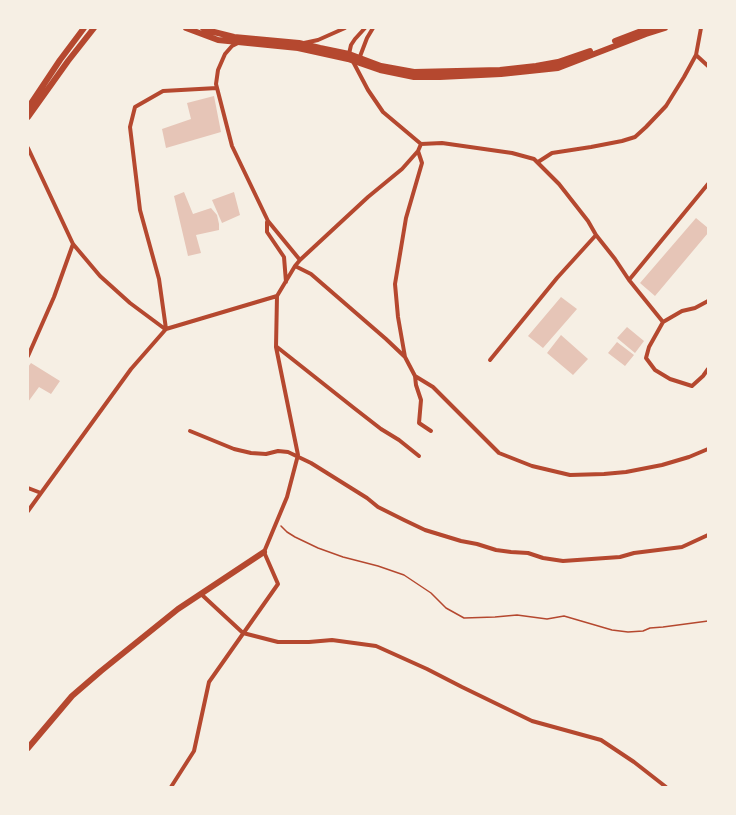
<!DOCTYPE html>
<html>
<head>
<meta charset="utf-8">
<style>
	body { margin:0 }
	#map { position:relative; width:736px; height:815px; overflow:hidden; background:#f6efe4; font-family:"Titillium Web",sans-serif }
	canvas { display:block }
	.frame { position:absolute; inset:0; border:29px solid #f6efe4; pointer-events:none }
</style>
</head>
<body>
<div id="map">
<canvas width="736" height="815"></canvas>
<div class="frame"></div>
</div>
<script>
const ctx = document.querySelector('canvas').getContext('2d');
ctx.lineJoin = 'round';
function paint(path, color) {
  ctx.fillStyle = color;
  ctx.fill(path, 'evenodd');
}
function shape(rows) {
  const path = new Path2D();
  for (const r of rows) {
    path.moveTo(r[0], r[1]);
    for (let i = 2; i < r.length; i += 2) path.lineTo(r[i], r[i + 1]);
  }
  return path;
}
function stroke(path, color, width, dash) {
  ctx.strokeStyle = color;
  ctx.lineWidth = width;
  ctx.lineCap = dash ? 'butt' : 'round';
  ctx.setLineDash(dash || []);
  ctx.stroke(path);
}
paint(shape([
	[214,96,221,132,166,148,162,129,191,119,187,103],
	[184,192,193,214,211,208,217,215,219,224,219,230,196,235,201,253,188,256,174,196],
	[234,192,240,215,222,223,212,200],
	[696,218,708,228,708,233,655,296,640,283],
	[561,297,577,309,543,348,528,336],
	[627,327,644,341,635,353,617,338],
	[561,335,588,359,573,375,547,353],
	[617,342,634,355,625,366,608,353],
	[31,363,60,381,51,394,39,387,28,402,28,367]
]), '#e6c5b7');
stroke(shape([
	[281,526,287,532,295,537,318,548,343,557,378,566,404,575,431,593,446,608,464,618,495,617,517,615,547,619,564,616,612,630,628,632,643,631,650,628,663,627,708,621]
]), '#b5482f', 1.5);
stroke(shape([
	[365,28,355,39,351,45,349,54,368,90,383,112,421,144,442,143,512,153,534,159,559,184,588,221,596,235,615,259,629,280,663,322],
	[238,43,232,46,225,54,218,70,216,84,232,146,268,221,300,260],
	[304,43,318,40,345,28],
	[696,55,708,66],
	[359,59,367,38,373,28],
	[28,148,73,244,100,276,130,303,165,329],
	[538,162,552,153,591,147,622,141,635,137,646,127,666,106,684,77,696,55,701,28],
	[267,222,267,232,284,257,286,282],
	[295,266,311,274,386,339,405,357,415,376,433,387,499,453,532,466,570,475,604,474,626,472,662,465,689,457,708,449],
	[629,280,708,184],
	[277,296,295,266,300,260,368,197,402,169,418,151],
	[708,301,695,308,682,311,663,322,649,347,646,358,655,370,670,379,692,386,703,376,708,369],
	[166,329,159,279,140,210,130,127,135,107,163,91,217,88],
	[277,347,354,408,381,429,399,440,419,456],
	[28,356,54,297,73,244],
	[405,357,398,317,395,284,406,218,422,163,418,151,421,144],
	[490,360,557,278,596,235],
	[415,376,416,385,421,400,419,423,431,431],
	[190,431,234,449,251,453,266,454,278,451,288,452,311,463,367,498,378,507,404,520,425,530,461,541,477,544,496,550,511,552,528,553,543,558,563,561,620,557,634,553,682,547,708,535],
	[28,488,41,493,131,369,166,329,277,296],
	[28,511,41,493],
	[201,594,243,633,278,642,309,642,332,640,376,646,427,669,462,687,532,721,601,740,634,762,666,787],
	[171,787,194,751,209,682,278,584,264,552,287,497,298,455,276,347,277,296]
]), '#b5482f', 4);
stroke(shape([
	[186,28,218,40,298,48,348,59,380,70,414,77,440,77,501,74,558,68,646,34,665,28],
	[203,28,210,31,234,37,299,43,320,48,349,54,381,66,414,72,500,70,536,66,558,62,590,51],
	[615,41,649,28],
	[28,108,60,60,84,28],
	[28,117,68,61,94,28],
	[28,748,72,696,101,671,178,609,264,552]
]), '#b5482f', 6);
</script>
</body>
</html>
